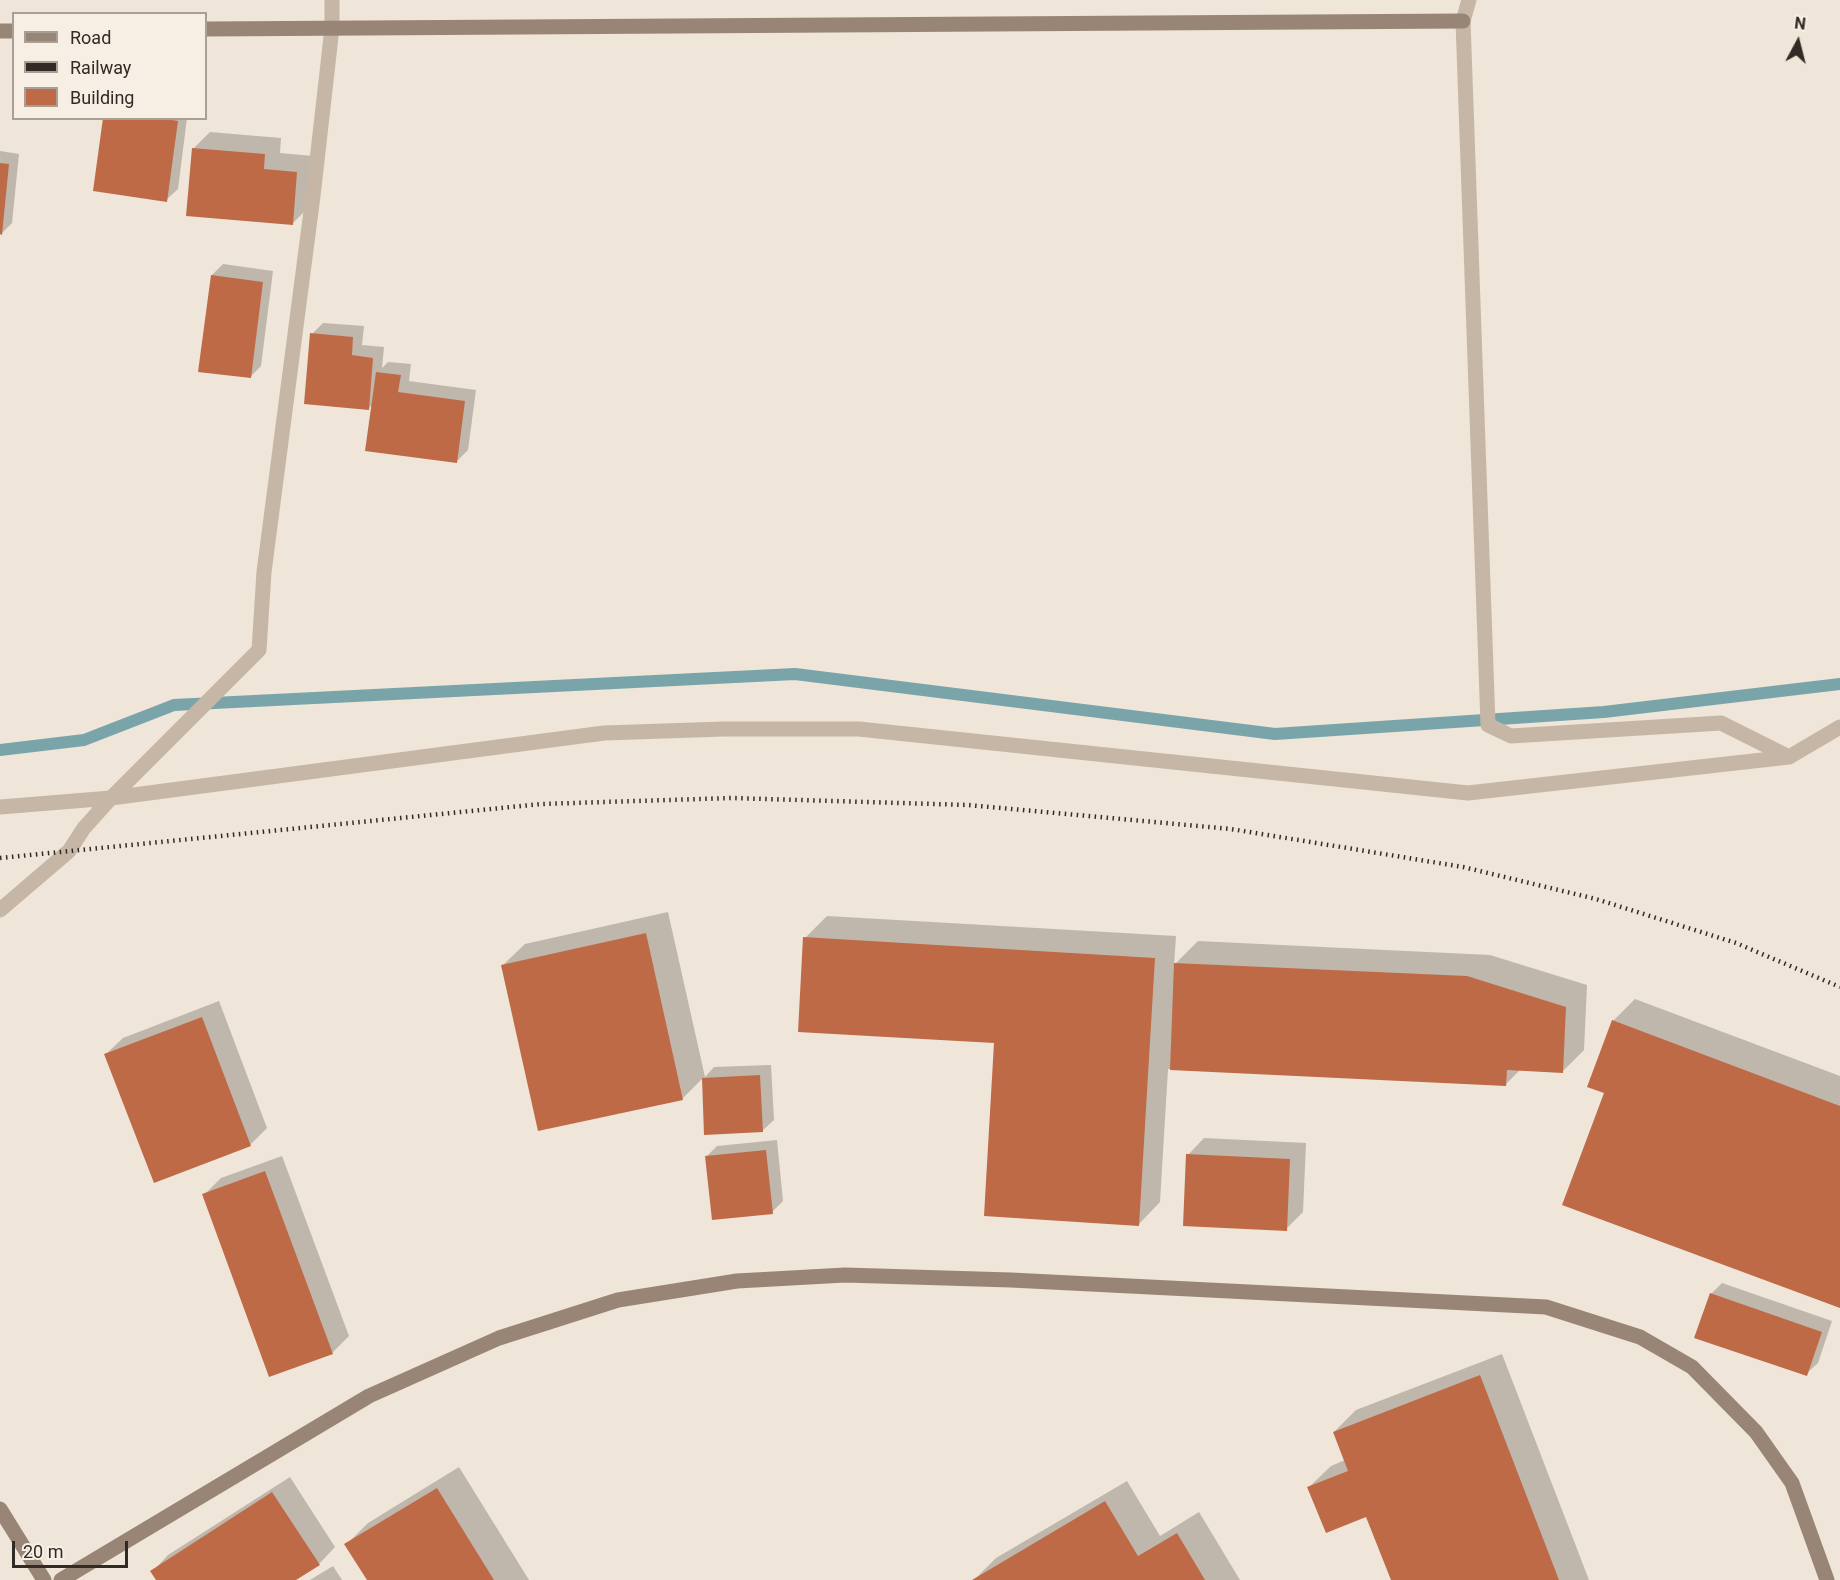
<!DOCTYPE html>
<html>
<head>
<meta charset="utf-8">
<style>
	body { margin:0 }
	#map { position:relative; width:1840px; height:1580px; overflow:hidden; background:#efe5d8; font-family:Roboto,sans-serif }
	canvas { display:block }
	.legend { position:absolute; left:12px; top:12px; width:195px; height:108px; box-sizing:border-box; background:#f7efe3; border:2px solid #a8a097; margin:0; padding:8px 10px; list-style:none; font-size:18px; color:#322a25 }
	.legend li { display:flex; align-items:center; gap:12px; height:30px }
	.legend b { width:30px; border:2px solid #a8a097 }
	.north { position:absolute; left:1768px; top:12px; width:60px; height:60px; -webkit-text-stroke:4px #f7efe3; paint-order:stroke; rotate:7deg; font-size:16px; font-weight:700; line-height:24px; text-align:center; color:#322a25 }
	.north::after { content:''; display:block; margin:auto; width:21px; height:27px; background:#322a25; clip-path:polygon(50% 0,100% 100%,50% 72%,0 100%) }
	.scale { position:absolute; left:12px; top:1541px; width:116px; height:27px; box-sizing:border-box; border:3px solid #322a25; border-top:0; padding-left:8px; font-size:18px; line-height:21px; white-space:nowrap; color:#322a25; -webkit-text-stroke:4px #f7efe3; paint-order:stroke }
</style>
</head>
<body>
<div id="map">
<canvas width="1840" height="1580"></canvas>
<ul class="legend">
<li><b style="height:8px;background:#998576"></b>Road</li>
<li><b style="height:8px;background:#322a25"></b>Railway</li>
<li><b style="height:16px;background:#be6a47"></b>Building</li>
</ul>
<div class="north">N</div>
<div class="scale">20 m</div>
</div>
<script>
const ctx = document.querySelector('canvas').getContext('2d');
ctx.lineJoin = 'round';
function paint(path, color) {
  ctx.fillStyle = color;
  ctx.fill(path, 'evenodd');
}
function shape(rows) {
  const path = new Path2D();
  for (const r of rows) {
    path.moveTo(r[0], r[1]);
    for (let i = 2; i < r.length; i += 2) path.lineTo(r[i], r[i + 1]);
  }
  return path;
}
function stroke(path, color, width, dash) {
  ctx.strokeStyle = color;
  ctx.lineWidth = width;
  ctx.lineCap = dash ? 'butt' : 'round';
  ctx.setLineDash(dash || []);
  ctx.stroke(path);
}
paint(shape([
	[105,118,187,118,178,189,166,200],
	[210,132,281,138,280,153,313,156,309,207,292,224,193,149],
	[0,151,19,154,12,223,1,234],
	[223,264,273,271,261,366,250,377,212,275],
	[323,323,364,326,362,345,384,347,382,368,388,362,411,364,409,381,476,390,468,450,457,461,373,404,368,409,312,334],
	[668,912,705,1077,714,1067,771,1065,774,1120,762,1131,706,1134,703,1078,683,1098,539,1130,503,965,525,944],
	[827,916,1176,936,1174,965,1198,941,1490,955,1587,985,1584,1050,1562,1072,1520,1070,1506,1084,1168,1069,1160,1202,1139,1224,995,1041,805,938],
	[1635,999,1840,1076,1840,1307,1606,1092,1613,1021],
	[219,1001,267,1128,250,1145,155,1181,106,1054,123,1038],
	[1204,1138,1306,1143,1303,1212,1286,1229,1188,1155],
	[777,1140,783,1201,772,1212,706,1157,717,1146],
	[282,1156,349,1336,332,1353,204,1195,221,1178],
	[1722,1283,1832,1321,1818,1363,1806,1374,1711,1294],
	[1502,1354,1589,1580,1392,1580,1367,1515,1309,1487,1331,1466,1345,1460,1334,1432,1356,1410],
	[459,1467,529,1580,368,1580,346,1545,368,1523],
	[290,1477,335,1547,319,1564,294,1580,157,1580,152,1572,168,1555],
	[1127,1481,1160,1536,1199,1512,1240,1580,974,1580,996,1558],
	[333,1566,342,1580,310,1580]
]), '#0003');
stroke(shape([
	[0,750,84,740,174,705,795,674,1275,734,1604,712,1840,684]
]), '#79a5aa', 12);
paint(shape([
	[103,118,158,118,178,121,167,202,93,191],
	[192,148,265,154,264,169,297,172,293,225,186,216],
	[0,163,9,164,2,235,0,234],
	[211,275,263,282,251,378,198,372],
	[310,333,353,337,352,355,373,358,369,410,304,404],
	[376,372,401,375,398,392,465,401,457,463,365,451],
	[646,933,683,1100,538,1131,501,965],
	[803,937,1155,958,1139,1226,984,1216,994,1043,798,1032],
	[1174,963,1467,976,1566,1007,1563,1073,1507,1070,1506,1086,1170,1070],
	[202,1017,251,1146,154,1183,104,1054],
	[1612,1020,1840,1106,1840,1308,1562,1205,1604,1093,1587,1087],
	[760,1075,763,1132,704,1135,702,1078],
	[766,1150,773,1214,712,1220,705,1156],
	[1186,1154,1290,1159,1287,1231,1183,1226],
	[265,1171,333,1354,269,1377,202,1194],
	[1710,1293,1822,1332,1807,1376,1694,1338],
	[1480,1375,1559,1580,1391,1580,1366,1517,1326,1533,1307,1487,1348,1471,1333,1432],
	[437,1488,494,1580,367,1580,344,1544],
	[272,1492,320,1565,296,1580,156,1580,150,1571],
	[1105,1501,1138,1556,1177,1533,1205,1580,972,1580]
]), '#be6a47');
stroke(shape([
	[1469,0,1463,21,1488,725,1511,736,1721,723,1789,757],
	[0,807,111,798,604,733,724,729,859,729,1468,793,1789,757,1840,727],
	[0,910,69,851,84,828,111,798,259,650,264,572,313,196,332,28,332,0]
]), '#c6b6a5', 15);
stroke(shape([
	[206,29,1463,21],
	[0,31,14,31],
	[0,1509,44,1580],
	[61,1580,369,1396,499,1338,618,1300,737,1281,845,1275,1011,1280,1546,1307,1640,1337,1692,1367,1756,1432,1792,1483,1827,1580]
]), '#998576', 15);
stroke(shape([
	[0,858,541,804,732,798,968,805,1231,829,1463,867,1596,899,1736,943,1840,987]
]), '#322a25', 4.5, [1.5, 4.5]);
</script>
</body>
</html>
